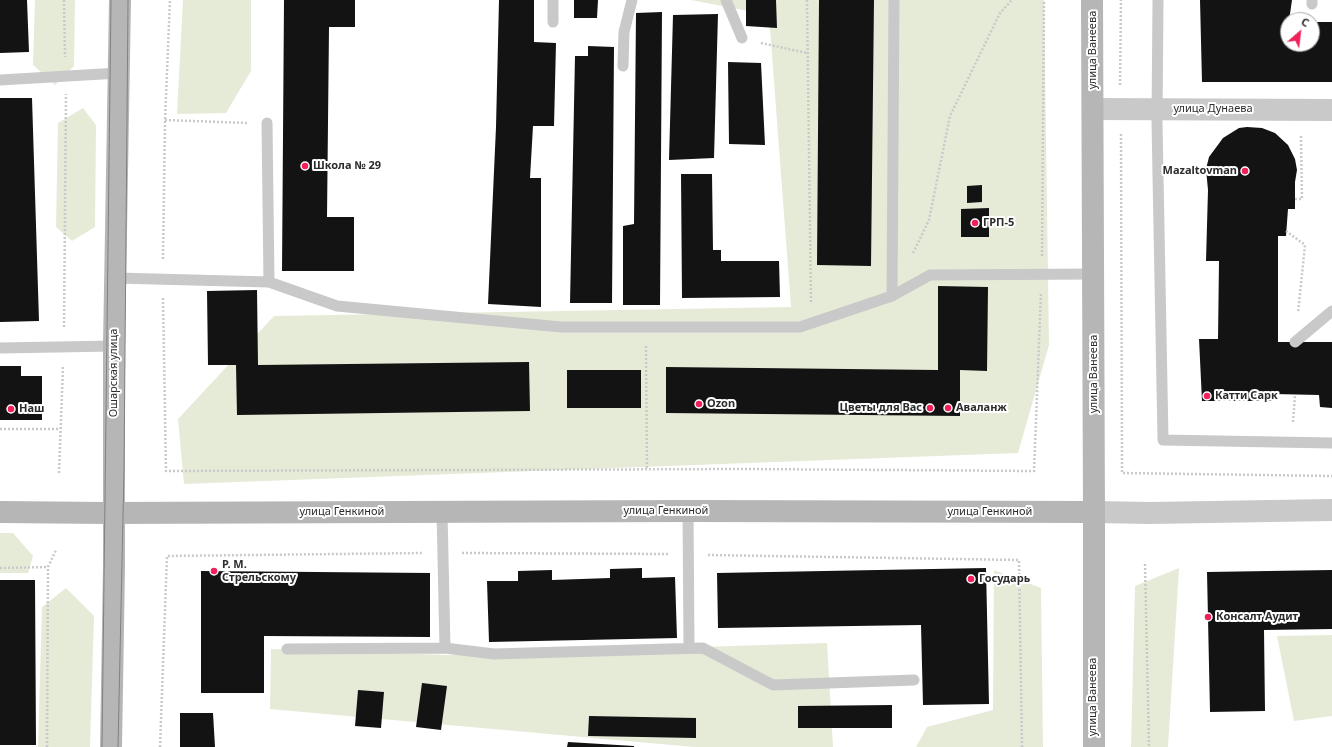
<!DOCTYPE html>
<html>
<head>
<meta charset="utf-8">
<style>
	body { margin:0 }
	#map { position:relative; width:1332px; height:747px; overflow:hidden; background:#fff; font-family:"Noto Sans",sans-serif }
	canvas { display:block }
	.north { position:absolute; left:1280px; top:12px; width:40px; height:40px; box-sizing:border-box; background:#fff; border:1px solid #ababab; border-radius:50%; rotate:28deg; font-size:11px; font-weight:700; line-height:16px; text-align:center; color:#2c2c2c }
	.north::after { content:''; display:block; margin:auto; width:14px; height:18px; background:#f1205a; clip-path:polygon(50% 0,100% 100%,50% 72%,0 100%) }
</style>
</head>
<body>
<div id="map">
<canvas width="1332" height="747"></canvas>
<div class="north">С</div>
</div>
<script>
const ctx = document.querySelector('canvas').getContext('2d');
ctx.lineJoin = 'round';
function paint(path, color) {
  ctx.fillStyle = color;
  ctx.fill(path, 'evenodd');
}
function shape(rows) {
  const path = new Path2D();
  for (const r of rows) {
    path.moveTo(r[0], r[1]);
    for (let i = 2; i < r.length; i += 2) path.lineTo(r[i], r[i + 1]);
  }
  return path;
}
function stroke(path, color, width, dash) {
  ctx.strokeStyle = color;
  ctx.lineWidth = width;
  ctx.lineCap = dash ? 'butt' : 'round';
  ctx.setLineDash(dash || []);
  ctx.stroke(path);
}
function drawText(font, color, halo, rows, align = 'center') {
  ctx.font = font + ' "Noto Sans",sans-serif';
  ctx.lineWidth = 4;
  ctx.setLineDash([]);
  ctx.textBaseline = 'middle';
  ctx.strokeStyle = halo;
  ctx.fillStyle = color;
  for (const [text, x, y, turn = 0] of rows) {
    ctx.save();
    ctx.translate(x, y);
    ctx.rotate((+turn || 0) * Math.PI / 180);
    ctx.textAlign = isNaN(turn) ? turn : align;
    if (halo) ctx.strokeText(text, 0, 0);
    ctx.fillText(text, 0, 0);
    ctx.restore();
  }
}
paint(shape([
	[35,0,75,0,74,66,55,85,33,65],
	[183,0,251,0,251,71,226,113,177,114],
	[691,0,1044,0,1049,345,1018,453,184,484,178,419,274,316,791,307,769,15],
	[83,108,96,125,95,227,72,241,56,227,58,123],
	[0,533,13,533,33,556,28,573,0,573],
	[1179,568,1168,747,1131,747,1135,586],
	[994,570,1041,588,1043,747,916,747,927,727,993,710],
	[66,588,94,616,90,747,38,747,42,607],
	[1332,635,1332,716,1294,721,1277,636],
	[827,643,833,747,694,747,270,709,271,649,447,655]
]), '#e6ebd8');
paint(shape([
	[0,0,27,0,29,52,0,53],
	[284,0,355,0,355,27,329,27,327,217,354,217,354,271,282,271],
	[499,0,534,0,534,42,556,43,554,126,533,126,530,178,541,178,541,307,488,304,496,127],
	[574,0,598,0,597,18,574,18],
	[746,0,776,0,777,28,746,26],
	[819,0,874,0,871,266,817,265],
	[1200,0,1292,0,1290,14,1287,21,1288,21,1288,44,1312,44,1312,22,1332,22,1332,82,1202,82],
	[662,12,660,305,623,305,623,226,634,224,636,13],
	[718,14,714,158,669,160,673,15],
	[588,46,614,47,612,303,570,303,575,56,588,56],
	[728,62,761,63,765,145,729,144],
	[0,98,32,98,39,321,0,322],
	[1247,127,1262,128,1275,133,1288,145,1295,159,1297,170,1295,182,1295,209,1288,209,1286,236,1278,236,1278,342,1332,342,1332,408,1320,407,1319,395,1274,394,1273,401,1202,401,1199,339,1218,339,1219,261,1206,261,1208,190,1206,169,1209,157,1223,138,1239,128],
	[681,174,712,174,713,250,721,250,721,261,779,261,780,297,682,298],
	[982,185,982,202,967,203,967,186],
	[989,208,989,237,961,237,961,209],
	[938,286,988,287,987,371,960,370,960,416,666,413,666,367,938,370],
	[257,290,258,365,529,362,530,411,237,415,236,365,208,365,207,291],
	[0,366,21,366,21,376,42,376,42,420,0,420],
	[567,370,641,370,641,408,567,408],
	[642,568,642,578,675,577,677,638,489,642,487,581,518,581,518,571,552,570,552,580,610,578,610,569],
	[986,568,989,704,923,705,921,625,718,628,717,573],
	[1332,570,1332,629,1264,630,1265,711,1210,712,1207,572],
	[201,571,430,573,430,637,264,636,264,693,201,693],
	[0,580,35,580,36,745,0,745],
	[422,683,447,686,441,730,416,727],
	[358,690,384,692,381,728,355,726],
	[892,705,892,728,798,728,798,706],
	[180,713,213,713,215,747,180,747],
	[589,716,696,718,696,738,588,736],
	[568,742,634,746,634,747,567,747]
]), '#131313');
stroke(shape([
	[64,0,65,57],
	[807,0,811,303],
	[761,43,807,53],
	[1120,85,1121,0],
	[165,120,248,123],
	[1121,134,1122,473,1332,476],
	[1295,199,1302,199,1301,136],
	[1286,231,1305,245,1298,313],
	[913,253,929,220,950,116,1000,13,1012,0],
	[1042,256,1044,0],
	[163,259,165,120,170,0],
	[163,298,166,471,744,469,1034,471,1041,293],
	[64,327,66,94],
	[646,346,647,470],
	[1293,422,1295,395],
	[0,429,60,429],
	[59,473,63,366],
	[462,553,669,554],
	[708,555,1019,560,1022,747],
	[1145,564,1149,747],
	[0,568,48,567],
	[47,747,48,567,56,550],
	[160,747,167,556,423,553]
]), '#c9c9c9', 2.5, [2, 2]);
stroke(shape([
	[726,0,742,38],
	[1158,0,1157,122,1163,440,1332,443],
	[1312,0,1312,4],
	[553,22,553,0],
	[623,66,624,32,632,0],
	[0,80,119,73],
	[267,123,269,282],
	[116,278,269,282,337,306,561,327,800,327,892,296,930,275,1094,274],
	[892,296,894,0],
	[1295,342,1332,311],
	[0,348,114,346],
	[688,511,689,648],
	[445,648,494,654,703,648,773,685,914,680],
	[287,649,445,648,442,511]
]), '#c9c9c9', 11);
stroke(shape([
	[1093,109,1332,110],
	[1094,512,1150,513,1332,510]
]), '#c9c9c9', 22);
stroke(shape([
	[1092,0,1094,512,1094,747],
	[0,512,106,513,688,511,1094,512],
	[111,747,114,567,114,346,120,0]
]), '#b6b6b6', 22);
stroke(shape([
	[102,747,111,0],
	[118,747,124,470,128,0]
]), '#818181', 1);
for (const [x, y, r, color] of [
	[305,166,4,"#f1205a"],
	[1245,171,4,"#f1205a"],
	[975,223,4,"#f1205a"],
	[1207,396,4,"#f1205a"],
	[699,404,4,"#f1205a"],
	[930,408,4,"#f1205a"],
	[948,408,4,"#f1205a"],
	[11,409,4,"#f1205a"],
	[214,571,4,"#f1205a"],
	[971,579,4,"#f1205a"],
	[1208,617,4,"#f1205a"]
]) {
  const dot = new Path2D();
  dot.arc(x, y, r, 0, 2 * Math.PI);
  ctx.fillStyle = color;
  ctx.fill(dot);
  stroke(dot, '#fff', 1.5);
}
drawText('11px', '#2c2c2c', '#fff', [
	["улица Ванеева",1093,50,-90],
	["улица Дунаева",1213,109],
	["Ошарская улица",114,373,-90],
	["улица Ванеева",1094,374,-90],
	["улица Генкиной",666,511],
	["улица Генкиной",342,512],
	["улица Генкиной",990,512],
	["улица Ванеева",1093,697,-90]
]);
drawText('bold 11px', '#2c2c2c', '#fff', [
	["Школа № 29",313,166],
	["Mazaltovman",1237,171,"right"],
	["ГРП-5",983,223],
	["Катти Сарк",1215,396],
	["Ozon",707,404],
	["Цветы для Вас",922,408,"right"],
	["Аваланж",956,408],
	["Наш",19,409],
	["Р. М.",222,565],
	["Стрельскому",222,578],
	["Государь",979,579],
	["Консалт Аудит",1216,617]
], 'left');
</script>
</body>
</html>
